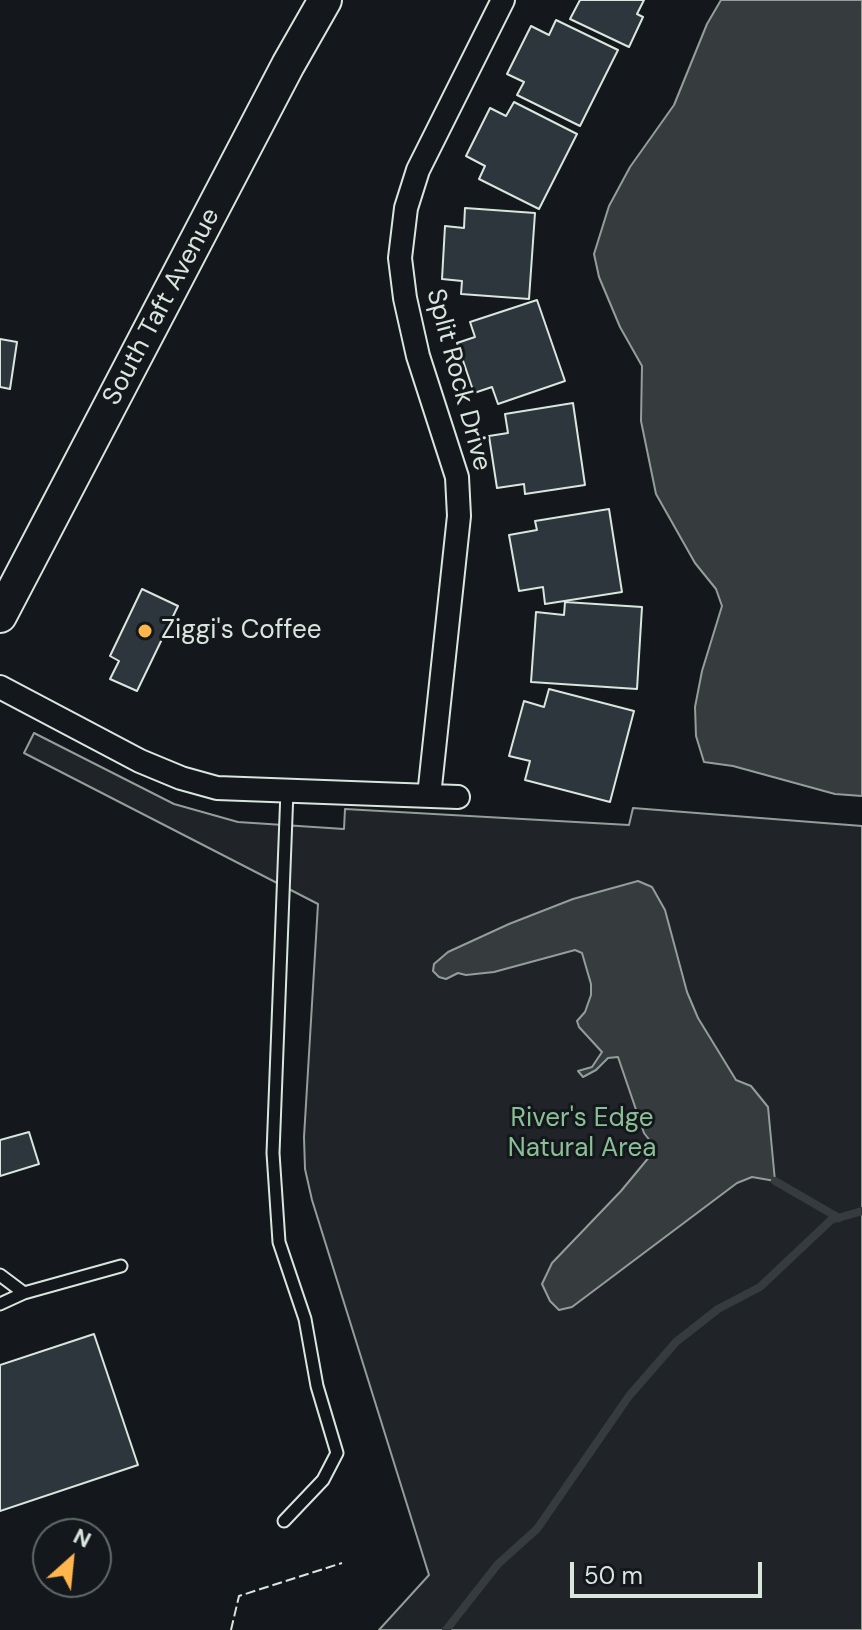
<!DOCTYPE html>
<html>
<head>
<meta charset="utf-8">
<style>
	body { margin:0 }
	#map { position:relative; width:862px; height:1630px; overflow:hidden; background:#14181c; font-family:"DM Sans",sans-serif }
	canvas { display:block }
	.north { position:absolute; left:32px; top:1518px; width:80px; height:80px; box-sizing:border-box; background:#14181c; border:2px solid #626a69; border-radius:50%; rotate:27deg; font-size:22px; font-weight:700; line-height:32px; text-align:center; color:#d8e6dc }
	.north::after { content:''; display:block; margin:auto; width:28px; height:36px; background:#ffb74d; clip-path:polygon(50% 0,100% 100%,50% 72%,0 100%) }
	.scale { position:absolute; left:570px; top:1562px; width:192px; height:36px; box-sizing:border-box; border:4px solid #d8e6dc; border-top:0; padding-left:10px; font-size:24px; line-height:28px; white-space:nowrap; color:#d8e6dc; -webkit-text-stroke:6px #14181c; paint-order:stroke }
</style>
</head>
<body>
<div id="map">
<canvas width="862" height="1630"></canvas>
<div class="north">N</div>
<div class="scale">50 m</div>
</div>
<script>
const ctx = document.querySelector('canvas').getContext('2d');
ctx.lineJoin = 'round';
function paint(path, color) {
  ctx.fillStyle = color;
  ctx.fill(path, 'evenodd');
}
function shape(rows) {
  const path = new Path2D();
  for (const r of rows) {
    path.moveTo(r[0], r[1]);
    for (let i = 2; i < r.length; i += 2) path.lineTo(r[i], r[i + 1]);
  }
  return path;
}
function stroke(path, color, width, dash) {
  ctx.strokeStyle = color;
  ctx.lineWidth = width;
  ctx.lineCap = dash ? 'butt' : 'round';
  ctx.setLineDash(dash || []);
  ctx.stroke(path);
}
function drawText(font, color, halo, rows, align = 'center') {
  ctx.font = font + ' "DM Sans",sans-serif';
  ctx.lineWidth = 6;
  ctx.setLineDash([]);
  ctx.textBaseline = 'middle';
  ctx.strokeStyle = halo;
  ctx.fillStyle = color;
  for (const [text, x, y, turn = 0] of rows) {
    ctx.save();
    ctx.translate(x, y);
    ctx.rotate((+turn || 0) * Math.PI / 180);
    ctx.textAlign = isNaN(turn) ? turn : align;
    if (halo) ctx.strokeText(text, 0, 0);
    ctx.fillText(text, 0, 0);
    ctx.restore();
  }
}
const green = shape([
	[34,733,174,804,238,822,344,829,345,809,629,825,633,808,862,826,862,1630,379,1630,429,1575,312,1200,305,1169,304,1137,318,904,24,753,34,733]
]);
paint(green, '#202428');
stroke(green, '#939e99', 2);
const water = shape([
	[721,0,862,0,862,796,835,794,733,766,704,762,696,736,695,707,702,671,722,606,716,589,695,563,656,494,641,421,642,366,620,327,599,277,594,254,609,206,630,167,674,105,707,24,721,0],
	[638,881,652,887,665,910,687,992,698,1018,736,1080,751,1086,768,1107,775,1181,752,1177,737,1183,572,1307,559,1310,550,1301,542,1284,552,1263,621,1191,650,1156,654,1146,644,1133,618,1057,608,1058,596,1070,583,1077,578,1071,592,1067,602,1052,579,1027,577,1021,585,1012,591,995,591,984,582,953,575,950,494,972,466,975,458,973,446,979,439,977,433,971,434,964,448,952,509,924,573,899,638,881]
]);
paint(water, '#363b3e');
stroke(water, '#939e99', 2);
stroke(shape([
	[775,1181,839,1218],
	[446,1630,498,1564,537,1529,629,1396,676,1342,718,1309,760,1287,831,1220,862,1211]
]), '#363b3e', 8);
const building = shape([
	[580,0,644,0,637,14,643,17,629,47,570,19,580,0],
	[556,20,618,50,580,126,517,95,524,82,507,74,531,26,549,35,556,20],
	[514,102,577,134,539,209,479,179,485,166,466,156,490,108,506,116,514,102],
	[465,208,535,213,529,299,461,294,462,281,442,279,445,226,464,228,465,208],
	[537,300,565,381,498,404,492,387,474,393,457,343,475,337,470,322,537,300],
	[0,339,17,342,10,389,0,387,0,339],
	[573,403,585,485,525,494,524,484,497,488,489,436,508,433,505,414,573,403],
	[609,509,622,592,545,604,543,587,519,591,509,535,537,530,535,521,609,509],
	[142,589,178,606,137,691,110,679,119,661,110,656,142,589],
	[565,602,642,607,637,689,531,682,536,612,564,615,565,602],
	[549,689,634,711,610,802,525,780,530,761,509,756,524,701,544,707,549,689],
	[29,1132,39,1164,0,1176,0,1140,29,1132],
	[94,1334,138,1465,0,1511,0,1365,94,1334]
]);
paint(building, '#2c363c');
stroke(building, '#d8e6dc', 2);
const lane = shape([
	[0,1275,24,1293],
	[0,1304,24,1293,121,1266],
	[284,1521,323,1480,337,1453,317,1386,305,1319,279,1242,273,1153,287,791]
]);
const street = shape([
	[0,687,140,761,181,778,217,788,458,797],
	[429,796,459,516,457,477,418,356,405,298,400,258,406,208,418,170,503,0]
]);
const secondary = shape([
	[0,616,288,65,325,0]
]);
stroke(lane, '#d8e6dc', 15);
stroke(street, '#d8e6dc', 26);
stroke(secondary, '#d8e6dc', 36);
stroke(lane, '#14181c', 11);
stroke(street, '#14181c', 22);
stroke(secondary, '#14181c', 32);
stroke(shape([
	[231,1630,239,1596,342,1563]
]), '#d8e6dc', 2, [10, 4]);
for (const [x, y, r, color] of [
	[145,631,8,"#ffb74d"]
]) {
  const dot = new Path2D();
  dot.arc(x, y, r, 0, 2 * Math.PI);
  ctx.fillStyle = color;
  ctx.fill(dot);
  stroke(dot, '#14181c', 3);
}
drawText('26px', '#d8e6dc', '#14181c', [
	["South Taft Avenue",162,307,-62],
	["Split Rock Drive",458,380,75]
]);
drawText('26px', '#d8e6dc', '#14181c', [
	["Ziggi's Coffee",161,631]
], 'left');
drawText('26px', '#8ac095', '#14181c', [
	["River's Edge",582,1119],
	["Natural Area",582,1149]
]);
</script>
</body>
</html>
